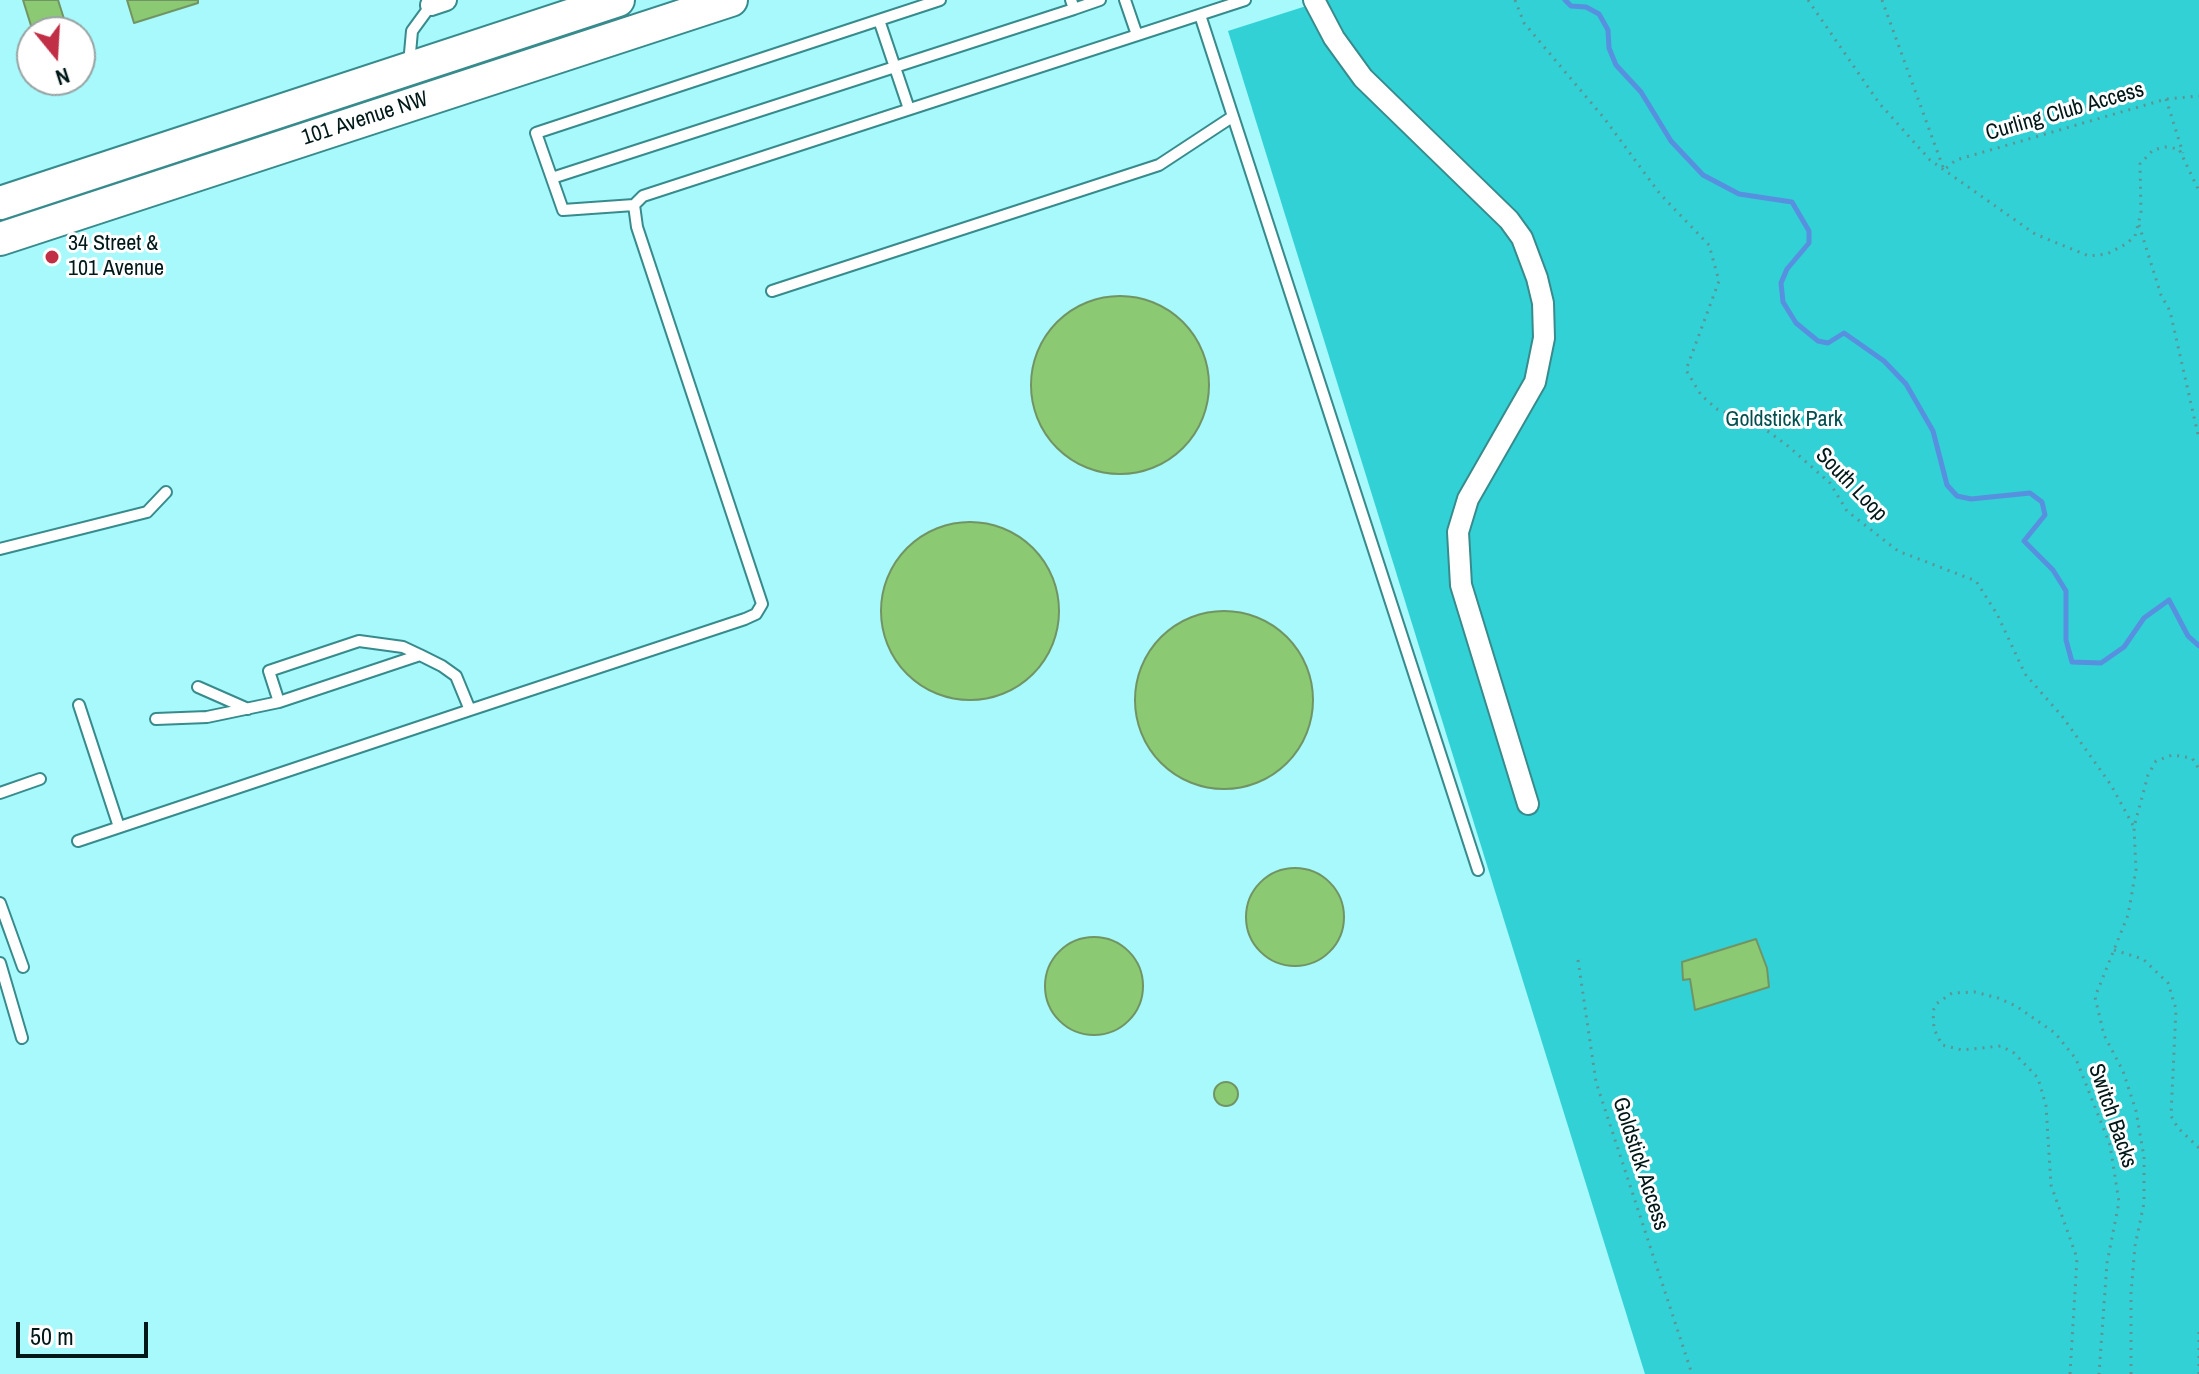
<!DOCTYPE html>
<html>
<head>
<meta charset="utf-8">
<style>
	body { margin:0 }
	#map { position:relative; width:2199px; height:1374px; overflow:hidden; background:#a7f9fb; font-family:"Archivo Narrow",sans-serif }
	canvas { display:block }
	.north { position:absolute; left:16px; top:16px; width:80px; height:80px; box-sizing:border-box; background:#fff; border:2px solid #99a3a3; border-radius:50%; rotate:162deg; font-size:22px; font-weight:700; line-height:32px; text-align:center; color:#001818 }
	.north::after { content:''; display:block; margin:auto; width:28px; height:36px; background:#c02f45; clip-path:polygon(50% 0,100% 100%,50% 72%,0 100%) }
	.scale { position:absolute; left:16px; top:1322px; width:132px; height:36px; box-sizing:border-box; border:4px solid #001818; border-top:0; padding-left:10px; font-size:24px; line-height:28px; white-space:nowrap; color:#001818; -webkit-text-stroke:6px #fff; paint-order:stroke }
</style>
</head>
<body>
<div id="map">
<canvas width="2199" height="1374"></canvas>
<div class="north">N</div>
<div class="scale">50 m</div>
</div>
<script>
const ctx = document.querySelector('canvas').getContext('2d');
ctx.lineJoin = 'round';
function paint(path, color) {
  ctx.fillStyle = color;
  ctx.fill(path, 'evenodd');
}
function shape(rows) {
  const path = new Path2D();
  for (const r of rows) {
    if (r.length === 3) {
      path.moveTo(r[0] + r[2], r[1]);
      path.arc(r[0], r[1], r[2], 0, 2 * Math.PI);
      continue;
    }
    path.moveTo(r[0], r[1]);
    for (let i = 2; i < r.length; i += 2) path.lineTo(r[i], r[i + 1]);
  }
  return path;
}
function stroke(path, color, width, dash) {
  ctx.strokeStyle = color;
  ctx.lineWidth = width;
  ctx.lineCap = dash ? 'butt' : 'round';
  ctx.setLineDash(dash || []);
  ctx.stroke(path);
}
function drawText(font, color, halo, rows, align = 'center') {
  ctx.font = font + ' "Archivo Narrow",sans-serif';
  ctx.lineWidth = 6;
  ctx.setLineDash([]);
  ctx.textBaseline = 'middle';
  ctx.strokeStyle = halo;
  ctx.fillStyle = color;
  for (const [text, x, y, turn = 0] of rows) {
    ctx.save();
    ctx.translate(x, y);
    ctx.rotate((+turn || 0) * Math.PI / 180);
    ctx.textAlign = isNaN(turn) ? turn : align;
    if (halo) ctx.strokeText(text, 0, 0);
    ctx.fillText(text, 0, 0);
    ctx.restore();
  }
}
paint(shape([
	[1325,0,2199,0,2199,1374,1645,1374,1228,31]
]), '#32d1d5');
stroke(shape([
	[1565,0,1571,6,1586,7,1599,14,1608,30,1609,48,1616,65,1641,92,1671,141,1703,175,1739,194,1792,202,1809,231,1809,243,1787,269,1781,283,1783,302,1796,323,1818,341,1828,343,1844,333,1884,361,1906,384,1933,431,1947,485,1957,496,1971,499,2030,493,2042,502,2045,515,2024,541,2053,570,2066,591,2066,640,2072,662,2101,663,2124,647,2144,618,2169,600,2188,636,2199,646]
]), '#5890e0', 5);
const building = shape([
	[23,0,58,0,65,22,33,32,23,0],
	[127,0,198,0,198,3,134,23,127,0],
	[1120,385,89],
	[970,611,89],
	[1224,700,89],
	[1295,917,49],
	[1094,986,49],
	[1756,939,1767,968,1769,987,1695,1010,1690,979,1683,980,1682,962,1756,939],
	[1226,1094,12]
]);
paint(building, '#8bca73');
stroke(building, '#719464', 2);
const lane = shape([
	[1125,0,1137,35],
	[1074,9,1100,0],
	[1200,15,1478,870],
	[879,20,940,0],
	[409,64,412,31,431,5],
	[552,178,1074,9,1071,0],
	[634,205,563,210,536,133,879,20,909,109],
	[772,291,1159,165,1232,117],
	[0,549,147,512,166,492],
	[198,687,248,709],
	[79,705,119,827],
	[470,710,745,619,756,614,762,604,637,227,634,205,643,196,1245,0],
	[156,719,207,717,279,702],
	[0,793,40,779],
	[78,841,470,710,456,676,442,666,420,655,403,647,359,641,269,671,279,702,420,655],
	[0,903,23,967],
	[0,963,22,1038]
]);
const street = shape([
	[1314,0,1334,38,1363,78,1509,220,1522,238,1537,278,1543,303,1544,338,1535,382,1468,499,1458,532,1461,585,1528,804],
	[431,5,446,0]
]);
const primary = shape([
	[0,203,618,0],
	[0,239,731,0]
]);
stroke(lane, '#388b8d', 14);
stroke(street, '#388b8d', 24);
stroke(primary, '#388b8d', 36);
stroke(shape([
	[1515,0,1524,23,1604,118,1660,194,1709,245,1719,281,1686,370,1701,395,1717,409,1762,427,1788,446,1830,483,1847,511,1898,551,1976,581,1997,614,2025,674,2062,716,2111,785,2134,827],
	[1808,0,1879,103,1930,160,2035,234,2089,256,2107,254,2126,244,2135,236,2141,213,2140,164,2153,150,2165,147,2179,149,2199,191],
	[1882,0,1944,170,1956,160,2166,99,2199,96],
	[2166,99,2183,153],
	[2139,225,2161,295,2170,311,2199,439],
	[2114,950,2143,959,2168,983,2176,1009,2171,1116,2178,1128,2199,1148],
	[1578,960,1596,1082,1692,1374],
	[2070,1374,2077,1258,2051,1185,2046,1106,2038,1078,2014,1053,2001,1046,1962,1050,1942,1045,1934,1029,1933,1011,1936,1004,1952,993,1975,992,1998,998,2016,1006,2055,1033,2076,1059,2110,1145,2119,1202,2107,1263,2099,1374],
	[2131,1374,2131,1293,2135,1246,2144,1203,2144,1157,2136,1111,2123,1071,2104,1035,2095,997,2128,915,2136,870,2134,827,2148,775,2156,761,2172,755,2192,758,2199,769],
	[2199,1374,2199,1329]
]), '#5d9596', 3, [2, 6]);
stroke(lane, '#fff', 10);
stroke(street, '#fff', 20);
stroke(primary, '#fff', 32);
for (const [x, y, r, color] of [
	[52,257,8,"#c02f45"]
]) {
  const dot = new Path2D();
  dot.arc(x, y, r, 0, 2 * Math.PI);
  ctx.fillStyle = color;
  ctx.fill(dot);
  stroke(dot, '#fff', 3);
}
drawText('22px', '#001818', '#fff', [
	["Curling Club Access",2065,112,-16],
	["101 Avenue NW",365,119,-18],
	["South Loop",1851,485,46],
	["Switch Backs",2112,1116,71],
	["Goldstick Access",1640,1164,72]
]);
drawText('22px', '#001818', '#fff', [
	["34 Street &",68,244],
	["101 Avenue",68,269]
], 'left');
drawText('22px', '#004f50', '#fff', [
	["Goldstick Park",1784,420]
]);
</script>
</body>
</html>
